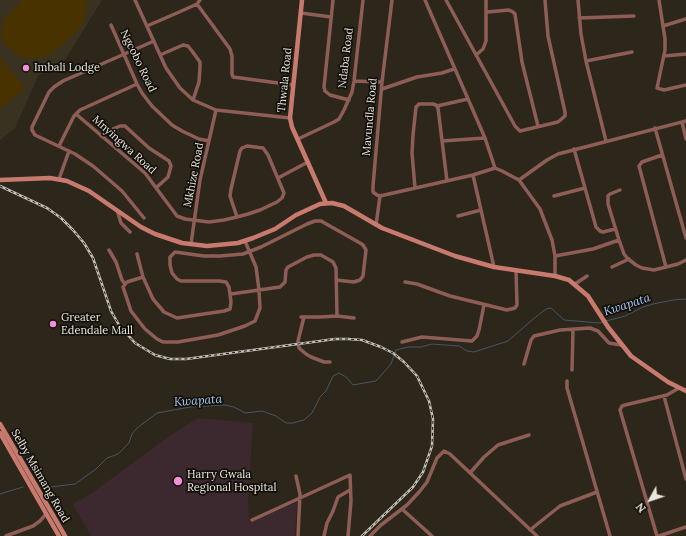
<!DOCTYPE html>
<html>
<head>
<meta charset="utf-8">
<style>
	body { margin:0 }
	#map { position:relative; width:686px; height:536px; overflow:hidden; background:#2d271b; font-family:Lora,serif }
	canvas { display:block }
	.north { position:absolute; left:630px; top:480px; width:40px; height:40px; -webkit-text-stroke:3px #13100b; paint-order:stroke; rotate:230deg; font-size:11px; font-weight:700; line-height:16px; text-align:center; color:#ebe7df }
	.north::after { content:''; display:block; margin:auto; width:14px; height:18px; background:#ebe7df; clip-path:polygon(50% 0,100% 100%,50% 72%,0 100%) }
</style>
</head>
<body>
<div id="map">
<canvas width="686" height="536"></canvas>
<div class="north">N</div>
</div>
<script>
const ctx = document.querySelector('canvas').getContext('2d');
ctx.lineJoin = 'round';
function paint(path, color) {
  ctx.fillStyle = color;
  ctx.fill(path, 'evenodd');
}
function shape(rows) {
  const path = new Path2D();
  for (const r of rows) {
    path.moveTo(r[0], r[1]);
    for (let i = 2; i < r.length; i += 2) path.lineTo(r[i], r[i + 1]);
  }
  return path;
}
function stroke(path, color, width, dash) {
  ctx.strokeStyle = color;
  ctx.lineWidth = width;
  ctx.lineCap = dash ? 'butt' : 'round';
  ctx.setLineDash(dash || []);
  ctx.stroke(path);
}
function drawText(font, color, halo, rows, align = 'center') {
  ctx.font = font + ' Lora,serif';
  ctx.lineWidth = 3.5;
  ctx.setLineDash([]);
  ctx.textBaseline = 'middle';
  ctx.strokeStyle = halo;
  ctx.fillStyle = color;
  for (const [text, x, y, turn = 0] of rows) {
    ctx.save();
    ctx.translate(x, y);
    ctx.rotate((+turn || 0) * Math.PI / 180);
    ctx.textAlign = isNaN(turn) ? turn : align;
    if (halo) ctx.strokeText(text, 0, 0);
    ctx.fillText(text, 0, 0);
    ctx.restore();
  }
}
paint(shape([
	[0,0,102,0,65,60,38,76,15,128,0,140]
]), '#3a3221');
paint(shape([
	[198,418,253,423,248,498,249,523,297,502,295,536,91,536,73,504,92,493,171,435]
]), '#3c292f');
paint(shape([
	[22,0,87,0,86,14,82,26,69,39,50,55,36,58,23,58,13,52,3,42,1,30,5,18],
	[0,58,25,88,0,109]
]), '#473200');
stroke(shape([
	[606,321,625,316,643,307,653,304,673,300,686,299],
	[51,487,75,484,96,469,107,458,118,454,129,443,132,434,137,428,157,413,190,407,225,405,234,407,245,413,262,411,276,416,286,423,293,423,304,420,312,413,320,397,326,391,333,376,339,373,346,377,353,385,376,381,391,364,396,350,408,347,421,347,432,344,459,346,467,351,474,352,508,341,532,320,546,309,551,308,564,320,599,323,603,322],
	[0,494,23,487]
]), '#485663', 1);
stroke(shape([
	[135,0,166,68,180,88,193,100,216,110,290,118],
	[333,0,324,87,325,91,330,95,349,100],
	[392,0,382,82,373,186,373,192,377,195,380,196,473,175,495,168,502,171,519,180,540,209,552,240,555,256,555,276],
	[425,0,485,138,495,168],
	[446,0,515,126,520,131,558,122,565,116,565,112,548,36,545,0],
	[578,0,581,34,586,61,606,141],
	[659,0,665,39,665,50,657,88,664,90,686,85],
	[197,4,230,49,232,56,232,74,233,77,293,85],
	[487,12,509,10,513,12,515,14,522,62,538,126],
	[301,13,331,17],
	[579,18,634,16],
	[111,25,137,84,142,93,152,106,172,125,182,131,199,139,209,141],
	[147,26,177,13,197,4,200,0],
	[663,26,686,19],
	[160,55,183,45,188,46,192,51,200,62,200,67,199,82,193,100],
	[476,55,483,49,486,41,486,0],
	[664,56,686,54],
	[586,61,632,52],
	[354,81,382,82],
	[382,89,417,77,442,73,454,69],
	[437,106,468,99],
	[76,114,145,173,177,216,185,219,209,222,224,220,237,217,248,214,260,210,277,202,282,198,284,193,268,155,263,148,247,146,242,148,240,151,231,189,230,196,237,217],
	[682,122,686,139],
	[655,128,686,238],
	[101,136,108,131,120,126,125,126,149,148,169,161,171,166,168,177,157,187],
	[298,139,334,122,339,119,344,110,352,92,354,81,363,0],
	[442,141,485,138],
	[59,146,74,116,80,110,137,84],
	[574,149,596,227,600,231,603,232,615,229],
	[662,155,642,162,639,166,666,267],
	[473,175,494,267],
	[278,178,308,162],
	[59,179,69,151],
	[519,180,547,160,558,154,686,121],
	[415,188,412,153,413,135,416,107,419,104,433,104,436,105,438,108,447,181],
	[620,190,610,194,608,196,608,204,619,240,624,254,627,258,636,265,642,268,654,270,678,264,686,260],
	[554,196,585,188],
	[117,210,121,223,130,232],
	[458,216,481,210],
	[144,218,122,191,93,166,75,154,35,135,32,130,32,127,49,92,54,87,63,81,154,41],
	[376,225,380,196],
	[191,244,200,180,216,110],
	[109,250,116,262,122,280,125,284],
	[137,254,143,277,153,299,164,312,177,318,224,311,230,309,231,302,229,287,226,282,219,281,181,281,177,279,172,273,170,265,170,257,175,252,204,256,220,256,243,254,261,247,307,224,315,221,321,221,360,243,363,245,366,250,363,276,360,280,354,282,336,280],
	[555,256,593,249,619,240],
	[612,267,629,259],
	[143,277,127,282,123,287,131,311,145,329,157,339,163,342,178,342,218,335,245,326,255,321,260,308,259,290,256,267,245,241],
	[405,282,417,284,450,296,507,310,515,308,517,305,516,271],
	[575,284,587,276],
	[231,294,280,287,285,282,286,270,288,267,307,257,314,255,321,255,333,262,336,268,337,316],
	[301,317,320,317,337,316,354,318],
	[304,317,298,341,299,348,306,354,311,357,324,362,330,362],
	[402,342,422,337,472,341,477,336,479,330,484,305],
	[524,364,531,340,534,336,560,330,590,328,598,331,609,343,621,345],
	[572,370,573,330],
	[567,381,567,388,610,536],
	[664,396,686,479],
	[470,473,484,457,498,445,529,435],
	[296,476,300,494,298,536],
	[402,509,432,536],
	[252,520,350,475,351,501,348,536],
	[530,530,560,506,597,492],
	[6,536,33,526,40,521,46,514],
	[324,536,327,523,333,511,338,497,350,490],
	[370,536,381,525,407,505,420,491,427,482,437,458,444,451,450,454,537,536],
	[657,536,620,410,622,406,625,405,667,395,679,388],
	[659,536,686,527]
]), '#8e5d56', 3.5);
stroke(shape([
	[302,0,290,118,292,127,326,203],
	[0,180,50,178,67,181,89,191,141,227,155,234,182,243,207,246,238,243,253,238,275,229,296,215,320,204,332,203,344,206,382,228,455,256,494,267,555,276,569,280,588,296,608,327,631,356,668,382,686,391],
	[0,424,65,536],
	[0,433,59,536]
]), '#c97a6f', 4.5);
const rail = shape([
	[0,186,47,208,61,218,73,230,84,243,93,258,111,311,119,325,135,343,155,355,170,359,186,359,335,339,348,339,362,340,381,347,393,353,404,362,417,376,429,401,433,419,432,446,423,472,413,487,362,536]
]);
stroke(rail, '#c3bfb6', 2.5);
stroke(rail, '#13100b', 1, [3]);
for (const [x, y, r, color] of [
	[26,68,4,"#f491d4"],
	[53,324,4,"#f491d4"],
	[178,481,5,"#f491d4"]
]) {
  const dot = new Path2D();
  dot.arc(x, y, r, 0, 2 * Math.PI);
  ctx.fillStyle = color;
  ctx.fill(dot);
  stroke(dot, '#13100b', 1.5);
}
drawText('11px', '#ebe7df', '#13100b', [
	["Ndaba Road",346,58,-83],
	["Ngcobo Road",138,61,64],
	["Thwala Road",285,80,-84],
	["Mavundla Road",370,117,-85],
	["Mnyingwa Road",124,145,42],
	["Mkhize Road",194,175,-79],
	["Selby Msimang Road",40,476,60]
]);
drawText('11px', '#ebe7df', '#13100b', [
	["Imbali Lodge",34,68],
	["Greater",61,318],
	["Edendale Mall",61,331],
	["Harry Gwala",187,475],
	["Regional Hospital",187,488]
], 'left');
drawText('italic 12px', '#a6cbf4', '#13100b', [
	["Kwapata",627,305,-18],
	["Kwapata",198,401,-4]
]);
</script>
</body>
</html>
